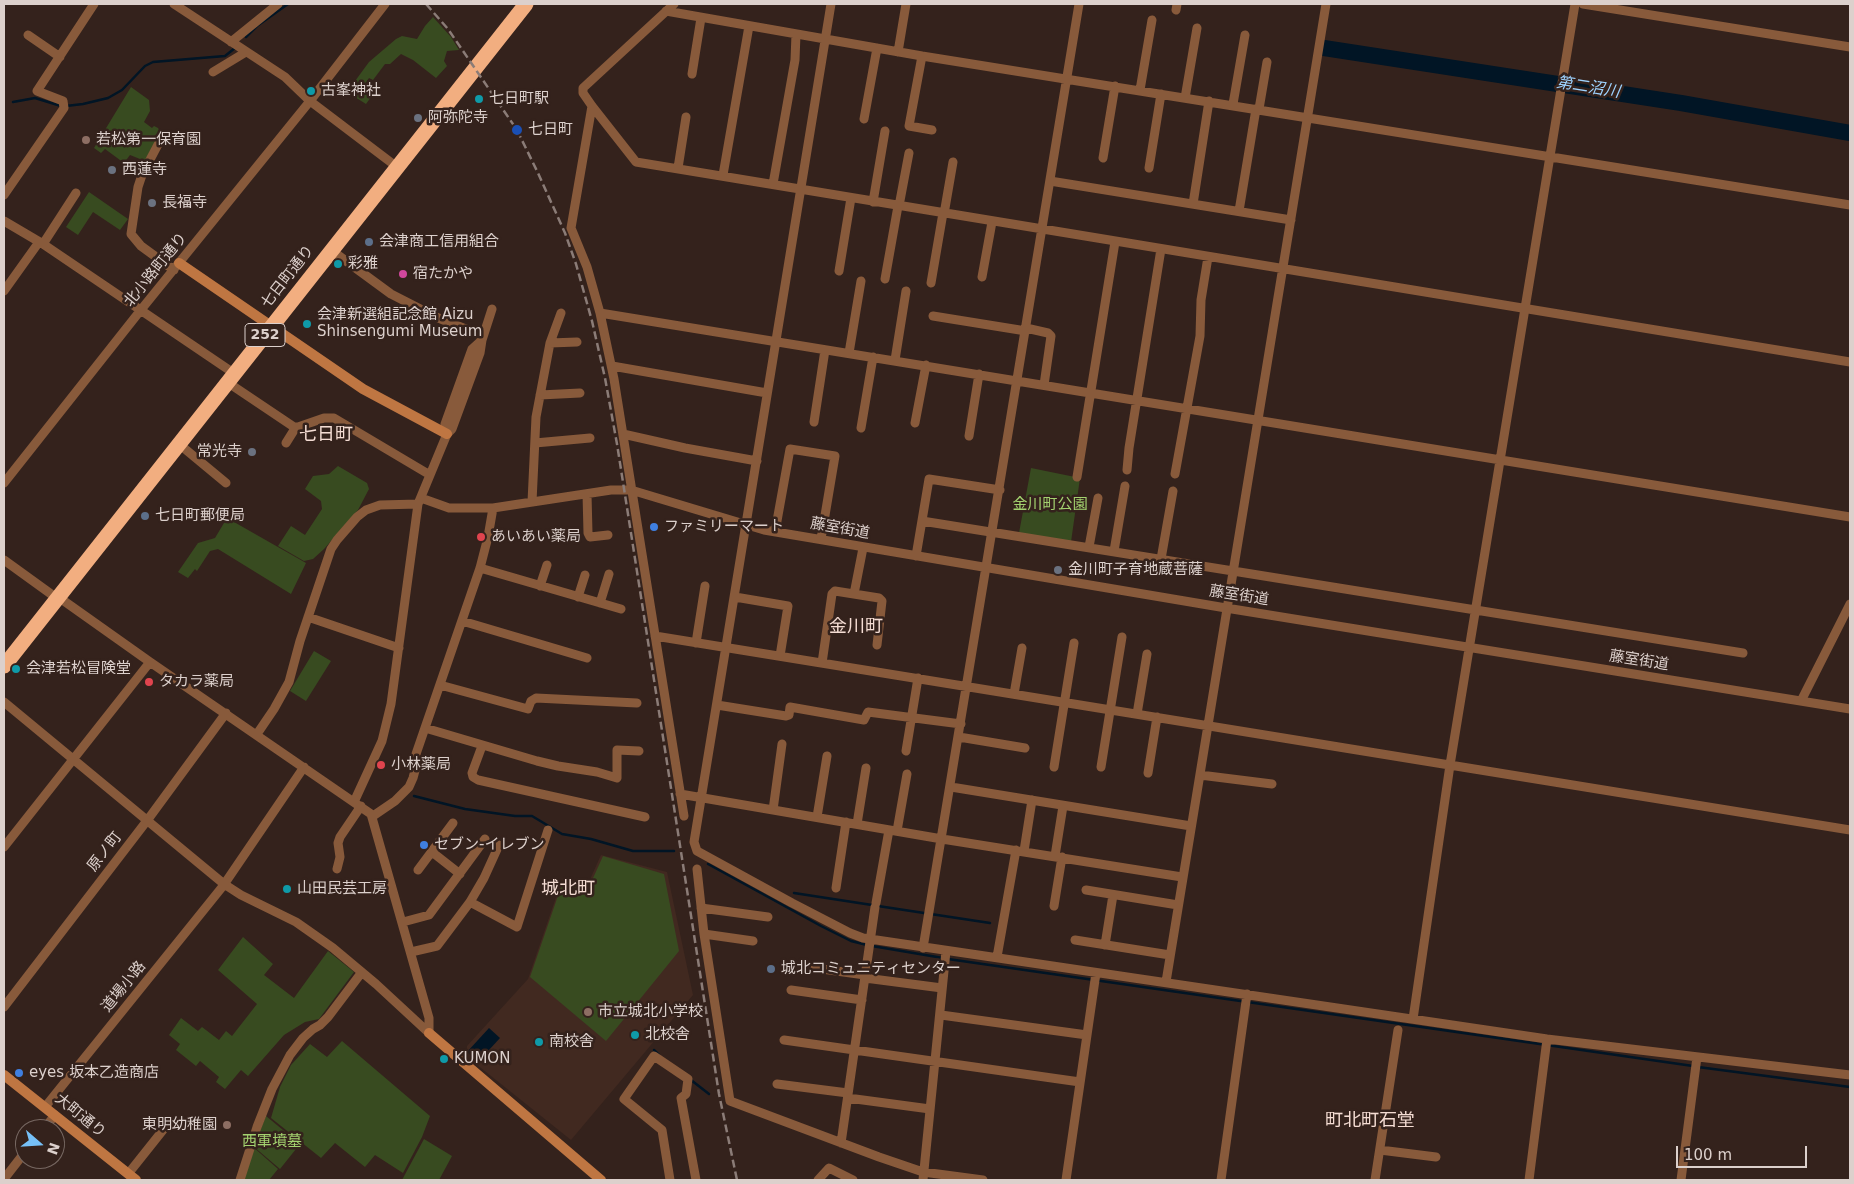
<!DOCTYPE html>
<html>
<head>
<meta charset="utf-8">
<style>
	body { margin:0 }
	#map { position:relative; width:1854px; height:1184px; overflow:hidden; background:#34221c; font-family:"DejaVu Sans",sans-serif }
	canvas { display:block }
	.frame { position:absolute; inset:0; border:5px solid #dcd0cc; pointer-events:none }
	.north { position:absolute; left:15px; top:1119px; width:50px; height:50px; box-sizing:border-box; background:#34221c; border:1px solid #776862; border-radius:50%; rotate:109deg; font-size:14px; font-weight:700; line-height:20px; text-align:center; color:#dcd0cc }
	.north::after { content:''; display:block; margin:auto; width:18px; height:22px; background:#76c0f7; clip-path:polygon(50% 0,100% 100%,50% 72%,0 100%) }
	.scale { position:absolute; left:1676px; top:1146px; width:131px; height:22px; box-sizing:border-box; border:2px solid #dcd0cc; border-top:0; padding-left:6px; font-size:15px; line-height:18px; white-space:nowrap; color:#dcd0cc; -webkit-text-stroke:4px #34221c; paint-order:stroke }
</style>
</head>
<body>
<div id="map">
<canvas width="1854" height="1184"></canvas>
<div class="frame"></div>
<div class="north">N</div>
<div class="scale">100 m</div>
</div>
<script>
const ctx = document.querySelector('canvas').getContext('2d');
ctx.lineJoin = 'round';
function paint(path, color) {
  ctx.fillStyle = color;
  ctx.fill(path, 'evenodd');
}
function shape(rows) {
  const path = new Path2D();
  for (const r of rows) {
    path.moveTo(r[0], r[1]);
    for (let i = 2; i < r.length; i += 2) path.lineTo(r[i], r[i + 1]);
  }
  return path;
}
function stroke(path, color, width, dash) {
  ctx.strokeStyle = color;
  ctx.lineWidth = width;
  ctx.lineCap = dash ? 'butt' : 'round';
  ctx.setLineDash(dash || []);
  ctx.stroke(path);
}
function drawText(font, color, halo, rows, align = 'center') {
  ctx.font = font + ' "DejaVu Sans","Noto Sans JP",sans-serif';
  ctx.lineWidth = 5;
  ctx.setLineDash([]);
  ctx.textBaseline = 'middle';
  ctx.strokeStyle = halo;
  ctx.fillStyle = color;
  for (const [text, x, y, turn = 0] of rows) {
    ctx.save();
    ctx.translate(x, y);
    ctx.rotate((+turn || 0) * Math.PI / 180);
    ctx.textAlign = isNaN(turn) ? turn : align;
    if (halo) ctx.strokeText(text, 0, 0);
    ctx.fillText(text, 0, 0);
    ctx.restore();
  }
}
paint(shape([
	[601,855,667,872,693,995,571,1140,466,1056,467,1046,528,979,563,877,588,884]
]), '#412920');
paint(shape([
	[433,17,451,37,459,50,447,51,444,61,447,66,436,78,413,60,401,54,390,64,385,64,373,80,369,78,362,89,371,97,366,104,347,92,369,62,396,39,402,36,417,39,425,26],
	[131,87,149,100,150,111,144,122,152,128,154,126,158,128,160,132,145,161,130,155,124,163,105,149,101,153,94,148],
	[89,192,128,219,120,230,93,212,78,235,66,227],
	[338,466,367,483,369,489,358,510,324,549,313,559,304,561,278,546,291,526,305,535,322,509,321,501,305,489,313,476,329,474],
	[1031,468,1080,478,1071,542,1019,533],
	[227,518,306,563,291,594,218,549,210,551,197,571,195,569,188,578,178,572,198,543,215,538],
	[314,651,331,661,306,701,290,691],
	[603,856,664,874,679,951,606,1041,530,977,563,881,589,887],
	[243,937,273,964,264,975,294,998,328,951,354,972,319,1019,305,1022,284,1035,248,1076,241,1070,225,1089,216,1082,219,1077,200,1061,196,1066,176,1050,180,1044,169,1035,181,1018,198,1031,202,1027,219,1040,226,1031,232,1036,257,1004,218,970],
	[342,1041,430,1116,422,1137,403,1173,375,1155,365,1167,335,1143,321,1158,271,1118,280,1087,291,1065,310,1044,327,1057],
	[266,1116,300,1144,280,1169,253,1146],
	[424,1139,452,1156,439,1180,402,1180],
	[252,1146,278,1169,269,1180,242,1180]
]), '#384b20');
paint(shape([
	[489,1028,500,1038,478,1062,467,1052]
]), '#011525');
stroke(shape([
	[246,37,257,26,288,4],
	[13,102,35,98,61,106],
	[66,106,83,104,108,98,122,90,145,66,153,62,225,56,235,48],
	[414,796,465,809,515,816,532,816,562,834,591,839,633,851,674,851],
	[708,864,821,926,851,941,867,945],
	[794,893,872,905],
	[878,906,990,923],
	[872,946,943,958],
	[948,959,1693,1066],
	[654,1050,659,1055],
	[1698,1067,1850,1087],
	[691,1080,709,1094]
]), '#011525', 2.5);
stroke(shape([
	[1324,48,1681,103,1850,133]
]), '#011525', 16);
stroke(shape([
	[174,4,285,77,310,101,397,167],
	[674,4,583,88,583,93,592,106,636,162,1850,362],
	[831,4,694,842,697,851,792,903,850,933,863,938,1547,1039,1850,1075],
	[1583,4,1850,47],
	[1176,10,1177,4],
	[666,11,922,56,1850,205],
	[28,35,60,57],
	[231,42,278,4],
	[898,52,906,4],
	[922,56,909,126,932,130],
	[213,72,246,52],
	[692,74,701,18],
	[1140,90,1152,20],
	[1185,98,1197,28],
	[1233,104,1245,35],
	[592,106,571,228,587,267,600,313,614,379,684,816],
	[1259,109,1267,62],
	[864,119,877,48],
	[163,135,142,175,138,187,131,234,141,246,174,270],
	[1103,158,1115,86],
	[678,168,686,117],
	[1149,168,1161,94],
	[723,175,749,26],
	[1050,181,1291,220],
	[773,184,795,60,796,34],
	[4,195,64,108,63,101,37,91,94,4],
	[873,202,885,131],
	[1193,204,1209,101],
	[899,206,909,153],
	[1239,211,1256,109],
	[944,214,953,162],
	[4,221,43,244,235,374],
	[43,244,76,193],
	[331,250,391,294,436,317,483,336],
	[839,271,851,198],
	[982,277,992,222],
	[885,279,898,206],
	[931,283,943,213],
	[4,291,39,242],
	[600,313,1850,517],
	[933,316,1026,331],
	[1026,328,1048,333,1051,336,1044,385],
	[550,343,577,342],
	[849,353,861,281],
	[895,360,906,291],
	[612,366,767,393],
	[227,382,294,427,298,427,324,418,334,418,430,475],
	[540,395,580,393],
	[814,422,825,350],
	[915,423,926,365],
	[861,428,873,357],
	[447,434,452,429,480,353,482,340],
	[623,434,685,448,757,461],
	[969,436,979,374],
	[286,443,296,427],
	[535,443,590,438],
	[179,444,226,483],
	[1127,470,1129,448,1161,249],
	[1175,474,1200,336,1201,300,1208,257],
	[1077,477,1115,242],
	[4,483,140,311,310,101,385,4],
	[587,494,588,533,590,537,608,535],
	[421,498,449,508,493,508,611,490,631,490,764,530,1226,608,1850,709],
	[532,502,536,417,550,343,561,313],
	[922,521,1743,653],
	[775,532,790,449,835,456,821,539],
	[1089,547,1098,498],
	[1114,551,1125,486],
	[916,556,929,479,1000,490],
	[1161,559,1173,491],
	[4,560,51,594,64,601,150,662,371,814,429,1018,429,1033],
	[480,568,621,609],
	[540,586,547,565],
	[854,594,863,548],
	[578,597,585,575],
	[735,597,788,606,780,656],
	[600,603,609,574],
	[308,617,399,648],
	[462,621,587,658],
	[655,636,1850,830],
	[696,643,705,586],
	[822,663,832,594,835,591,879,598,882,601,877,645],
	[440,685,528,709,531,701,536,698,637,703],
	[1014,694,1022,648],
	[1801,701,1850,604],
	[4,702,224,884,241,895,296,922,333,948,376,984,429,1033],
	[717,705,786,716,789,715,790,707,864,720,868,712,961,724],
	[1137,714,1147,654],
	[425,728,537,761,558,766,597,772,617,778,617,750,639,751],
	[257,734,274,709,289,682,300,641,331,549,337,540,357,517,366,510,380,505,418,504],
	[959,737,1025,748],
	[482,746,472,773,473,777,478,780,645,817],
	[906,751,918,678],
	[1054,767,1074,643],
	[1101,767,1122,637],
	[1148,773,1157,717],
	[1200,775,1272,784],
	[951,787,1191,826],
	[680,794,942,839,1182,877],
	[354,802,382,741,391,704,418,504,447,434,445,424,472,349,482,340,492,309],
	[773,810,782,744],
	[373,816,395,801,409,787,413,778,417,763,416,754,480,568,488,537,493,508],
	[817,817,827,756],
	[857,824,866,768],
	[897,831,907,774],
	[4,847,150,662],
	[1024,851,1032,800],
	[432,852,460,874],
	[1055,856,1063,806],
	[337,869,340,857,338,843,340,837,361,806],
	[697,869,704,934,730,1101,879,1157,923,1172,983,1180],
	[418,870,453,823],
	[836,888,846,822],
	[1086,890,1178,905],
	[470,902,517,927,548,830],
	[876,903,889,830],
	[1054,906,1062,857],
	[701,908,768,917],
	[403,922,429,915,485,839],
	[704,934,753,941],
	[1075,940,1170,955],
	[1105,945,1113,895],
	[923,948,1079,4],
	[411,952,437,946,470,902,484,878,499,845],
	[997,957,1016,850],
	[815,968,865,975],
	[865,978,942,988],
	[1166,982,1326,4],
	[791,990,862,1000],
	[4,1007,149,818,226,713],
	[941,1015,1087,1035,1066,1180],
	[1413,1019,1450,765,1575,4],
	[1087,1035,1096,973],
	[784,1040,1080,1082],
	[777,1084,848,1093],
	[848,1098,930,1109],
	[45,1107,223,886,304,767],
	[44,1129,55,1115],
	[841,1143,875,907],
	[1380,1150,1436,1157],
	[128,1174,171,1120],
	[4,1179,25,1152],
	[240,1180,257,1127,272,1089,290,1055,303,1038,313,1029,320,1025,328,1017,362,972],
	[670,1180,662,1130,624,1099,654,1056,688,1079,686,1094,681,1098,696,1180],
	[818,1180,829,1168,853,1180],
	[923,1180,946,951],
	[1221,1180,1247,994],
	[1375,1180,1398,1030],
	[1529,1180,1547,1039],
	[1681,1180,1697,1057]
]), '#885a3b', 9);
stroke(shape([
	[179,263,363,389,447,434],
	[429,1033,601,1180],
	[4,1075,136,1180]
]), '#bf7642', 10);
stroke(shape([
	[4,666,526,4]
]), '#f2ae80', 15);
stroke(shape([
	[426,4,448,29,517,130,538,173,565,233,576,264,592,321,605,378,617,444,719,1094,737,1180]
]), '#8b7c77', 2.5, [8, 4]);
for (const [x, y, r, color] of [
	[311,91,5,"#0f9aa8"],
	[479,99,5,"#0f9aa8"],
	[418,118,5,"#6b7280"],
	[517,130,6,"#1a4fb4"],
	[86,140,5,"#8d6e63"],
	[112,170,5,"#6b7280"],
	[152,203,5,"#6b7280"],
	[369,242,5,"#5c6f8a"],
	[338,264,5,"#0f9aa8"],
	[403,274,5,"#d1479c"],
	[307,324,5,"#0f9aa8"],
	[252,452,5,"#6b7280"],
	[145,516,5,"#5c6f8a"],
	[654,527,5,"#3f7fe0"],
	[481,537,5,"#e0444e"],
	[1058,570,5,"#6b7280"],
	[16,669,5,"#0f9aa8"],
	[149,682,5,"#e0444e"],
	[381,765,5,"#e0444e"],
	[424,845,5,"#3f7fe0"],
	[287,889,5,"#0f9aa8"],
	[771,969,5,"#5c6f8a"],
	[588,1012,5,"#8d6e63"],
	[635,1035,5,"#0f9aa8"],
	[539,1042,5,"#0f9aa8"],
	[444,1059,5,"#0f9aa8"],
	[19,1073,5,"#3f7fe0"],
	[227,1125,5,"#8d6e63"]
]) {
  const dot = new Path2D();
  dot.arc(x, y, r, 0, 2 * Math.PI);
  ctx.fillStyle = color;
  ctx.fill(dot);
  stroke(dot, '#34221c', 2);
}
for (const [x, y, w] of [
	[265,335,40]
]) {
  const box = new Path2D();
  box.roundRect(x - w / 2, y - 11.5, w, 23, 4);
  ctx.fillStyle = '#34221c';
  ctx.fill(box);
  stroke(box, '#dcd0cc', 1);
}
drawText('bold 14px', '#dcd0cc', null, [
	["252",265,335]
]);
drawText('15px', '#dcd0cc', '#34221c', [
	["古峯神社",321,91],
	["七日町駅",489,99],
	["阿弥陀寺",428,118],
	["七日町",528,130],
	["若松第一保育園",96,140],
	["西蓮寺",122,170],
	["長福寺",162,203],
	["会津商工信用組合",379,242],
	["彩雅",348,264],
	["宿たかや",413,274],
	["会津新選組記念館 Aizu",317,315],
	["Shinsengumi Museum",317,332],
	["常光寺",242,452,"right"],
	["七日町郵便局",155,516],
	["ファミリーマート",664,527],
	["あいあい薬局",491,537],
	["金川町子育地蔵菩薩",1068,570],
	["会津若松冒険堂",26,669],
	["タカラ薬局",159,682],
	["小林薬局",391,765],
	["セブン-イレブン",434,845],
	["山田民芸工房",297,889],
	["城北コミュニティセンター",781,969],
	["市立城北小学校",598,1012],
	["北校舎",645,1035],
	["南校舎",549,1042],
	["KUMON",454,1059],
	["eyes 坂本乙造商店",29,1073],
	["東明幼稚園",217,1125,"right"]
], 'left');
drawText('15px', '#dcd0cc', '#34221c', [
	["北小路町通り",156,270,-51],
	["七日町通り",288,277,-52],
	["藤室街道",840,529,10],
	["藤室街道",1239,596,9],
	["藤室街道",1639,661,9],
	["原ノ町",105,852,-52],
	["道場小路",124,987,-51],
	["大町通り",80,1116,39]
]);
drawText('15px', '#a3d26f', '#34221c', [
	["金川町公園",1050,505],
	["西軍墳墓",272,1142]
]);
drawText('italic 16px', '#9ed3ff', '#34221c', [
	["第二沼川",1588,88,9]
]);
drawText('18px', '#f4dcd3', '#34221c', [
	["七日町",326,435],
	["金川町",856,627],
	["城北町",568,889],
	["町北町石堂",1370,1121]
]);
</script>
</body>
</html>
